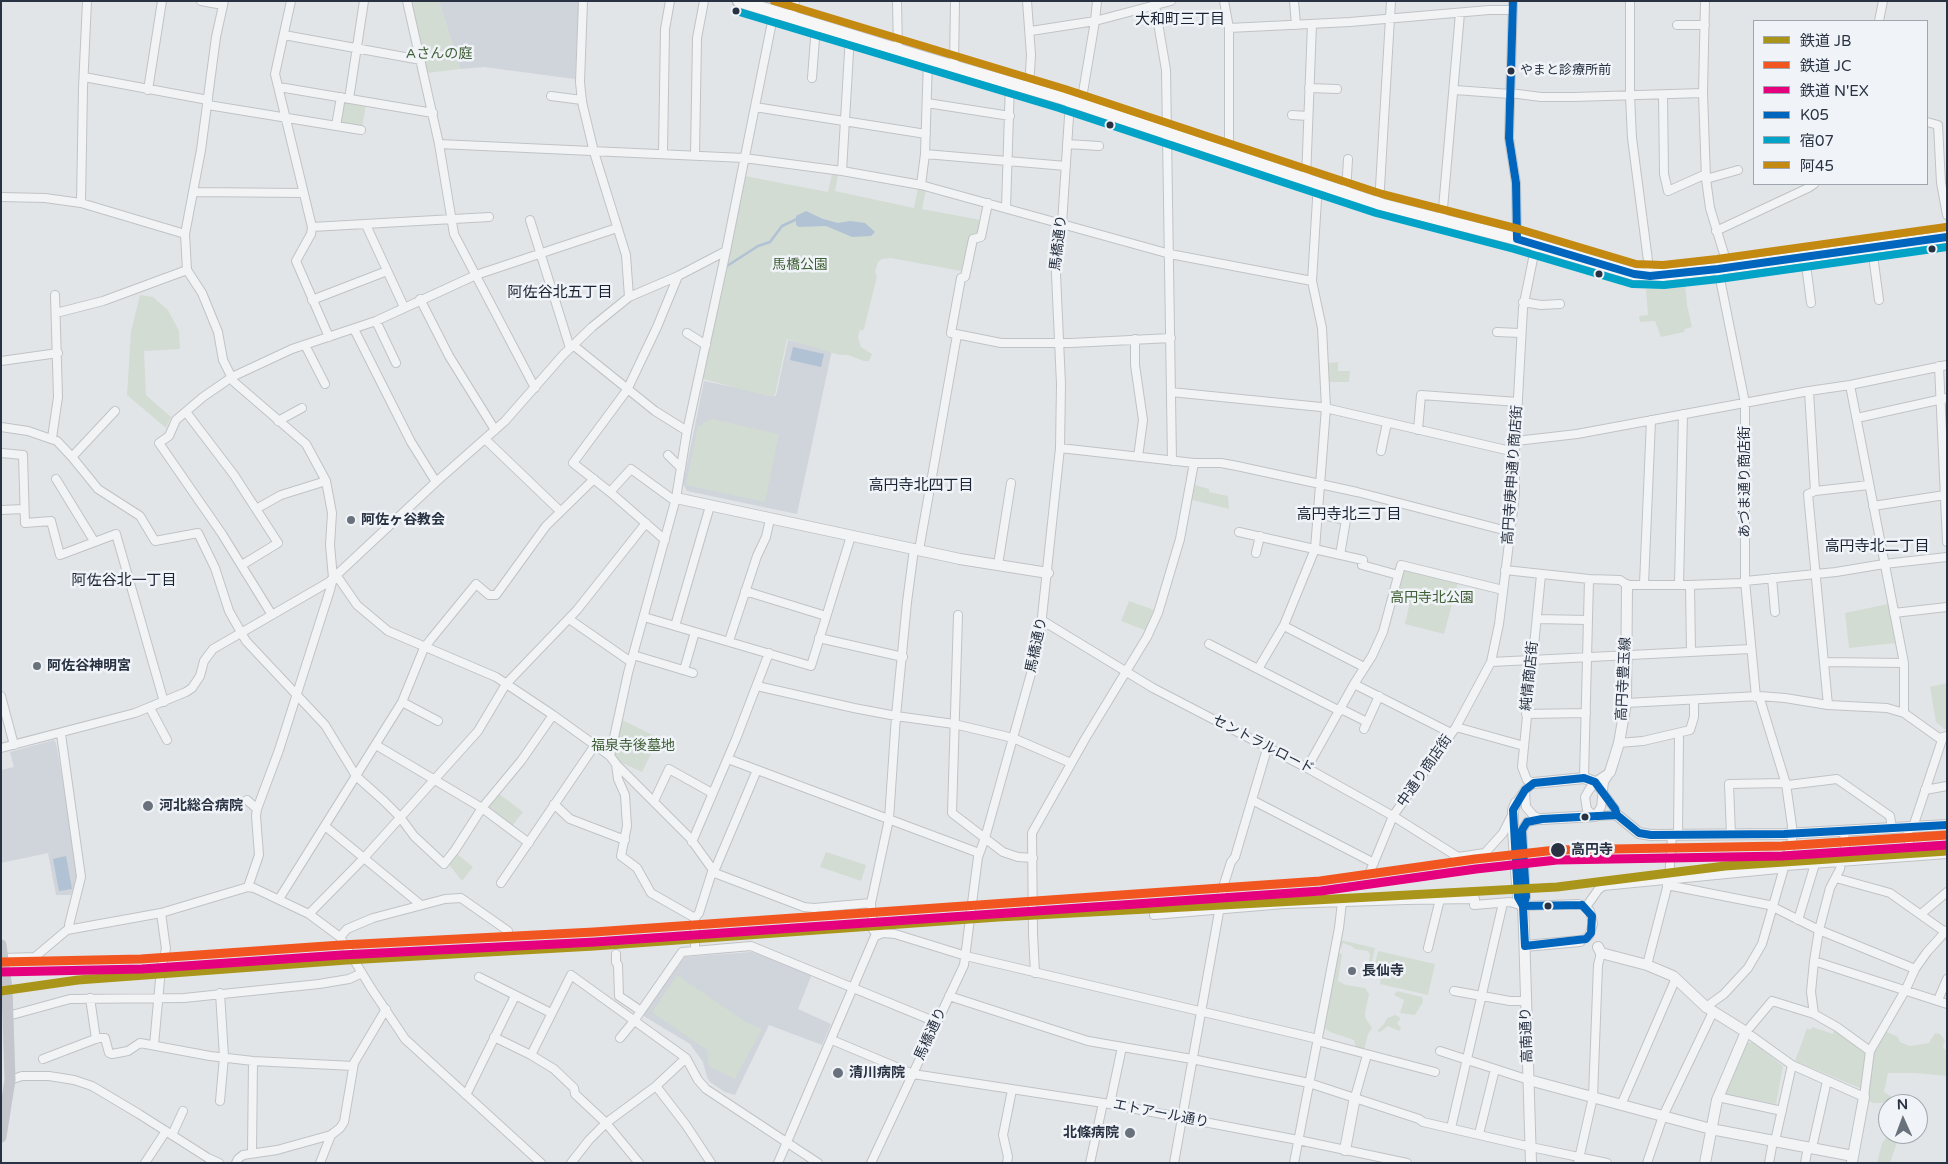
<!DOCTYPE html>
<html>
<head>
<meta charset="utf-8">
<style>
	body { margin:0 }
	#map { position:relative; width:1948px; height:1164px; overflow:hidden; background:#e2e5e8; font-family:"Varela Round","Noto Sans JP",sans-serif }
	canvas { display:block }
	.frame { position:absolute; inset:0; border:2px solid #283242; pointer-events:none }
	.legend { position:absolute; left:1753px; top:20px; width:175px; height:165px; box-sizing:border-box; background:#f0f3f7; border:1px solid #a0a6af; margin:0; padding:6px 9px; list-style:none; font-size:15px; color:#283242 }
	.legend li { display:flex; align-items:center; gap:10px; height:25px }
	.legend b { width:25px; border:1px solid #a0a6af }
	.north { position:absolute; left:1878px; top:1094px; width:50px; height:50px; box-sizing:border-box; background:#f0f3f7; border:1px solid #a0a6af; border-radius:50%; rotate:358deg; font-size:14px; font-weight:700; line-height:20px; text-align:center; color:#283242 }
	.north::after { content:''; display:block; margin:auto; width:18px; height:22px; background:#69717c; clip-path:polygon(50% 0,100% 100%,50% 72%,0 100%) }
</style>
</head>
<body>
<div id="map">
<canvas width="1948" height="1164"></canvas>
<div class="frame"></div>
<ul class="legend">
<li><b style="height:6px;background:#a9951a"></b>鉄道 JB</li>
<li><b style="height:6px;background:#f15620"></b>鉄道 JC</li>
<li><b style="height:6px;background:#e5007d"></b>鉄道 N'EX</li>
<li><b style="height:6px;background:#0065bd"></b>K05</li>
<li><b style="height:6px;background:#02a3c7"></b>宿07</li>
<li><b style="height:6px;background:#c38910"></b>阿45</li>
</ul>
<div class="north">N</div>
</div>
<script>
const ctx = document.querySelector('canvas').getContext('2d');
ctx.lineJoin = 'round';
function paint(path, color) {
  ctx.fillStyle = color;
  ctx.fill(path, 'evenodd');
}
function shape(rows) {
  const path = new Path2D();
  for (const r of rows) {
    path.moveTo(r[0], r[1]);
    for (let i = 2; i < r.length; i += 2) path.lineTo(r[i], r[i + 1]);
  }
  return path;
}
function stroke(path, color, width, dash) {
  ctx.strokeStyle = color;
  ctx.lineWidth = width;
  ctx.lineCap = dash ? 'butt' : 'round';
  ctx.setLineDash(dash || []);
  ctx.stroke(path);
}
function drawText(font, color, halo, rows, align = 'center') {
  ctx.font = font + ' "Varela Round","Noto Sans JP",sans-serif';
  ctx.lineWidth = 5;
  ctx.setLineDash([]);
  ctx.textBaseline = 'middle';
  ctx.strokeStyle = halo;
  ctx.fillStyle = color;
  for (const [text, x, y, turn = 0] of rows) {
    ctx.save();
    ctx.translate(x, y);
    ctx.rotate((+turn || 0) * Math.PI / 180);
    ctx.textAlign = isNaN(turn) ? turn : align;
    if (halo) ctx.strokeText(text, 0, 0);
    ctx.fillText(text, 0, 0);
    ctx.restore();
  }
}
paint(shape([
	[439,1,579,1,575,79,484,67,460,69],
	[788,340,832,350,797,514,687,491,683,484,704,381,776,396],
	[54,740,56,743,79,876,71,895,56,895,48,853,1,863,1,770,14,767,10,752],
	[752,952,812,974,798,1009,831,1024,822,1045,769,1025,735,1095,725,1092,710,1082,707,1077,703,1062,690,1044,642,1015,685,957]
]), '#d0d4db');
paint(shape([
	[409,1,439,1,460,69,427,73],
	[342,100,366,104,362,128,338,124],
	[832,174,838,175,835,191,914,208,918,188,926,190,922,209,981,220,978,233,970,237,961,271,891,258,882,259,878,262,875,272,877,276,864,329,861,331,860,329,858,337,861,347,872,354,869,361,864,361,848,355,839,355,787,339,775,395,772,395,771,397,703,379,745,176,828,192],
	[1685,284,1687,305,1692,327,1685,329,1684,332,1661,337,1655,321,1640,322,1639,316,1648,315,1646,289],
	[140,295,153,297,168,310,179,331,180,349,144,351,146,395,171,417,166,428,127,395,131,331],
	[1338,362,1338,371,1350,371,1349,382,1328,382,1328,363],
	[712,419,779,434,765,502,686,485,698,425,702,426,703,423],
	[1195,485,1209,489,1209,492,1228,496,1229,509,1192,500],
	[1404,568,1458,582,1444,634,1405,624,1410,602,1394,598,1402,570],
	[1129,601,1154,610,1147,631,1121,621],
	[1888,604,1896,643,1849,648,1845,613],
	[1947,683,1947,729,1946,730,1936,722,1930,687],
	[620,719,659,738,642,772,620,762,612,752],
	[498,793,523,812,512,826,487,807],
	[826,852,866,865,861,881,820,867],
	[456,853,473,867,462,881,447,862],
	[1340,940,1375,948,1370,970,1367,971,1366,966,1369,962,1370,954,1368,951,1355,949,1353,947,1343,943,1341,948,1338,948],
	[1378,951,1435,964,1428,995,1380,984,1381,977,1372,975],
	[1337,953,1342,954,1338,981,1346,985,1365,988,1369,994,1365,1013,1366,1019,1372,1028,1368,1034,1364,1051,1356,1049,1354,1040,1330,1032,1326,1029,1323,1023],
	[677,975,746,1022,762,1029,735,1079,709,1066,707,1050,652,1012],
	[1397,991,1422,997,1423,1002,1415,1015,1400,1013,1404,1000,1394,995],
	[1395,1015,1401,1018,1397,1023,1401,1028,1399,1031,1388,1026,1380,1032,1377,1031,1384,1024,1387,1018],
	[1812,1027,1833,1034,1834,1030,1867,1054,1862,1089,1795,1061,1807,1028,1811,1030],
	[1887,1032,1898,1037,1900,1042,1910,1046,1929,1043,1935,1033,1940,1034,1945,1040,1943,1047,1947,1052,1947,1076,1915,1073,1888,1073,1884,1092,1895,1099,1895,1103,1874,1103,1868,1101,1873,1051,1882,1034],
	[1753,1042,1783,1066,1776,1104,1725,1094,1747,1043],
	[1886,1138,1893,1140,1895,1138,1898,1139,1890,1163,1877,1163,1882,1143]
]), '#d3dcd3');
paint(shape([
	[806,211,823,219,838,223,850,221,865,223,875,232,871,236,852,237,826,226,799,227,796,225,796,216],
	[793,347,824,354,821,367,790,360],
	[66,856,72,889,59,891,53,859]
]), '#b0c2d4');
stroke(shape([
	[727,266,758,246,770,242,782,226,797,219]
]), '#b0c2d4', 2.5);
const minor = shape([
	[201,1,223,5],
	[224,1,216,37,201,150,185,234,187,270,202,293,218,332,223,360,234,382,306,444,326,481,332,513,330,545,333,578,330,590,279,750,257,809,256,816,259,855,248,887],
	[291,1,275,74,312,227,311,234,296,261,329,337],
	[407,1,439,144,454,234,535,388],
	[583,1,580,82,582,102,594,152,626,255,629,297],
	[897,1,898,49],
	[1027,1,1031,55,1029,88],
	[1224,1,1229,28,1229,153],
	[1294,1,1296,25],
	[1513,1,1509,138,1516,183,1517,239],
	[1630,1,1630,96,1632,138,1650,276],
	[1705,1,1703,93,1706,179,1710,208,1728,267],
	[1155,5,1166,70,1172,461],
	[792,18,795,1],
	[1879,21,1883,1],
	[1677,25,1705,25],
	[1229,28,1350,22,1489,10,1513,10],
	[1031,31,1095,21,1171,1],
	[284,35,421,60],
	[954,65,955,1],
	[84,77,208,100],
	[812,78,816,25],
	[279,87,433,113],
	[1309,88,1337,89],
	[148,90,162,1],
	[1455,90,1510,94],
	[1510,93,1541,97,1574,97,1703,93],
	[1663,95,1664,174,1668,191,1706,174],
	[551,96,582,100],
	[349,99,364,1],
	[927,103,1010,116],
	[1081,104,1095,21,1097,1],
	[208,105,361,130],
	[755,107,926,134],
	[1292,115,1308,116],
	[1927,122,1938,125,1941,183,1947,215],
	[336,126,341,97],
	[439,144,744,158,842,171,921,185,1170,254,1312,281],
	[1067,144,1099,146],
	[663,153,665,29,670,1],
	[925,154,1066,166],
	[695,155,697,38,704,1],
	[842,171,850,35],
	[1306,179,1312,24],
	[1706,179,1738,170],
	[921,185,925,154,928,59],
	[194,192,303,193],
	[1346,193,1348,159],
	[1,197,45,198,81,203,185,234],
	[81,203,83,88,87,1],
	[988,203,981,237,973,239,965,277,961,278,951,333,1001,343,1071,343,1171,338],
	[1379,204,1391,1],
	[1006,208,1010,82],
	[530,220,570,348],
	[1442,220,1460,13],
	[366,225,404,307],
	[312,227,489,217],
	[1716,231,1808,188,1814,184],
	[1872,248,1879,300],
	[1805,257,1811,303],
	[1718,269,1745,403,1745,581,1756,697],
	[420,299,449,356,495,430],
	[312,300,387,271],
	[1523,302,1541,305,1560,304],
	[56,313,103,301,187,270],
	[376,321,396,363],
	[354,329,411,442,436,482],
	[1497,332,1520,333],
	[687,333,706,345],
	[1135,339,1135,365,1143,420,1138,457],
	[305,345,325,384],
	[573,345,655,411,687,431],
	[1,361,58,353],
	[1939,366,1947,542],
	[1850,385,1904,663,1904,713],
	[1809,391,1815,491],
	[1171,392,1321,407,1515,452],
	[186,412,234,475,278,543,242,565],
	[1857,418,1947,398],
	[278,421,302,408],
	[1,427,28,431,57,441,72,457,98,489,140,516,155,541,198,533,215,568,229,611,246,641,325,725,356,776,384,801,400,817,414,836,444,864,455,850,482,808,521,761,553,715],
	[1418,430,1421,395,1518,402],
	[52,438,58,397,55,295],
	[485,439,560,511],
	[1516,441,1577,434,1809,391,1850,385,1947,365],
	[1060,448,1194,463,1221,463,1237,466,1357,492,1511,532],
	[1381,451,1387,423],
	[1,453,23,455,25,523,51,521,60,555,116,534,164,702],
	[668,455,681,468],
	[72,457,115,411],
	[56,479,94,541],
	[610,492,631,469,675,501],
	[1873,506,1945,495],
	[256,509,281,495,326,481],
	[1,510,24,509],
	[1318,514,1346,520,1340,555],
	[1239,532,1363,560,1362,565,1398,575],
	[665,540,610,492,573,463,627,390,657,327,678,276],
	[919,550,957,335],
	[1256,553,1260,536],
	[998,565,1011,483],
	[1505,570,1589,579,1620,580,1627,585,1690,585,1741,583,1745,581,1836,572,1884,564,1947,557],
	[333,578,339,579,357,605,388,631,496,677,553,715,610,756,616,764,690,838,713,870],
	[1772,578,1775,612],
	[1644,584,1651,420],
	[1679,584,1683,414],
	[1690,585,1691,651],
	[745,591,826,616],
	[1894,613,1947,607],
	[272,615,222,534,159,443,169,436,176,420,203,397,232,377,292,349,376,321,476,275,617,228],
	[958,615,952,813,1003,852,1018,857,1033,858],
	[644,617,811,666,851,536],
	[569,619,631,662],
	[1537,619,1587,620],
	[1043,621,1153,688,1307,768,1393,816,1458,857,1485,853,1503,833,1511,817],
	[1284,625,1286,627,1364,667],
	[675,626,710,506],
	[819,638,903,657],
	[729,641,757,556,766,537,770,519],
	[1209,644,1340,711],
	[633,655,693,673],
	[1491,662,1750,649],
	[1824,662,1904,663],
	[1258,669,1284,625,1315,549,1326,408,1322,328,1312,281,1318,183],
	[684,670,695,632],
	[1354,684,1451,733],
	[757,686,854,708,896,716,954,724,1013,738,1071,763],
	[1,696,14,745],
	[402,702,438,721],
	[1626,703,1759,696,1785,698,1828,705,1887,708,1904,713,1939,738,1947,736],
	[1828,705,1808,494,1815,491,1869,485],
	[150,708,167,740],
	[1341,709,1367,722],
	[1526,714,1586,713],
	[1456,727,1524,746],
	[1364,729,1379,696],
	[61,734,81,877,69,925,70,929],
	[1619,743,1643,741,1690,730,1694,717,1694,701],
	[376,745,482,808,529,843],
	[1,748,135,713,186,692,192,688,200,676,204,661,213,649,329,582,436,482,505,421,563,355,592,327,629,297,678,276,726,251],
	[610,756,628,673,676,498,687,431,726,251,774,12],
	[728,759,979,853],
	[616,764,618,779,625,795,627,826,621,856,637,868,651,893,695,918],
	[1307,768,1354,684,1372,656,1383,632,1401,565,1503,590],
	[1584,778,1589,579],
	[1595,782,1615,809,1617,815,1595,816,1587,810,1585,797,1589,790,1595,782,1610,772],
	[1525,790,1526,807,1534,816,1541,819],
	[1925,790,1947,786],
	[247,800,257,809],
	[1252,800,1374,863],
	[654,801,669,769,712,793],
	[1516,803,1525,790,1534,783,1527,780,1522,767,1541,575],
	[554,804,570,819,625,840],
	[1595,816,1601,807,1604,782,1609,774],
	[325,826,421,905],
	[1908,827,1910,856],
	[1913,827,1943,737],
	[1844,831,1846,861],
	[1678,835,1679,734],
	[1731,835,1729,784,1783,783,1788,785,1837,779,1890,816,1892,828],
	[692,842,736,739,769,653],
	[712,872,804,907,814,908,871,903,889,819,896,716,907,602,914,549],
	[1370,872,1393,816,1456,727,1491,662,1499,624,1515,494,1515,452,1523,308,1536,244],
	[1836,878,1890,893,1945,932],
	[501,883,595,745],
	[1667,885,1769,905,1819,930,1915,969],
	[279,899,402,702,424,648,431,639,476,584,489,595,496,595,546,526,594,479],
	[871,903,873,930,878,935],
	[1523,906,1526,897,1522,830,1527,822,1542,819],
	[1586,907,1598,890,1603,886,1778,869,1786,866,1947,854],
	[309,914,363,859,478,731,506,684,577,610,646,523],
	[1921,914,1947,892],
	[1154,915,1284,904,1406,900,1475,899,1474,905,1510,902,1523,906,1578,904,1582,905,1590,911,1593,924,1589,936,1580,941],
	[1798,920,1815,864],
	[340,937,347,929,373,918,445,899,461,898,508,931],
	[1428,948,1440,899],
	[695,949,695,918,699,913,712,872,716,867,757,770],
	[616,954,616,962,618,965,619,996,641,1011],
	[3,958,35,957,67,930,161,913,248,887,254,888,309,914,340,937,371,988,405,1039,541,1163],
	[1814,961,1819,930,1830,888,1840,869,1841,862],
	[1647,965,1669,880,1672,835],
	[1035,973,1033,934,1032,833,1085,739,1147,637,1158,613,1180,539,1194,463],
	[479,977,551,1013],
	[1454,991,1510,1001,1526,1001],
	[220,993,224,1057,220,1101],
	[949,996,1088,1041,1192,1059,1309,1083,1419,1119,1423,1122,1531,1147,1607,1163],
	[90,998,96,1039],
	[1938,1000,1947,979],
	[1706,1007,1724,994,1748,968,1762,944,1792,840,1792,826,1786,784,1759,696],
	[1814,1014,1811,992,1814,961,1947,1004],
	[8,1016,70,999,184,998,319,984,349,979,362,973],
	[494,1037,531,1055,554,1069,574,1088,575,1094,606,1123,639,1163],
	[620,1038,634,1021,682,952,751,946,936,1022],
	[832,1040,913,1074,1110,1104,1298,1140,1407,1163],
	[1317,1041,1435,1072],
	[154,1045,161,969,166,949,161,913],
	[1440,1051,1529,1080],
	[1870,1051,1837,1027,1814,1014,1772,1001,1746,1032,1792,1065,1864,1097,1870,1051,1906,989,1915,969,1927,952,1947,930],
	[531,1055,571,975,686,1058,698,1080,706,1089,818,1163],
	[43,1059,98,1038,105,1038,109,1053,112,1054,128,1051,140,1043,210,1056,253,1061,353,1066],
	[10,1080,22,1076,49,1076,74,1080,92,1086,139,1114,208,1158,219,1163],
	[656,1086,686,1125,711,1163],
	[466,1095,515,996],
	[1355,1097,1367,1055],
	[1718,1097,1782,1111],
	[1110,1104,1122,1047],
	[1621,1105,1676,978],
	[1451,1128,1503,903],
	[1479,1134,1495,1069],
	[172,1135,183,1111],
	[1775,1141,1792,1065],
	[1812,1148,1827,1081],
	[252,1153,253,1061],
	[145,1163,166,1131],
	[236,1163,238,1159,243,1155,277,1150,331,1135,340,1128,344,1122,354,1063,386,1009],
	[320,1163,331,1135],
	[571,1163,589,1140,606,1123,656,1086,686,1058],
	[778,1163,875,936,883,933,895,934,966,956,1318,1039],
	[871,1163,964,965,978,857,985,838,1039,645,1060,448,1061,384,1055,252,1062,224,1070,101],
	[1007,1163,1008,1157,1003,1135,1012,1090],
	[1090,1163,1103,1103],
	[1174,1163,1224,884,1231,862,1235,857,1267,749],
	[1294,1163,1339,928,1342,902],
	[1578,1163,1593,1097,1598,965,1601,953],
	[1647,1163,1663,1116,1713,1012],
	[1769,1163,1773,1141],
	[1805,1163,1808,1147]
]);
const tertiary = shape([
	[676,498,960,559,1048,573],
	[1610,772,1619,743,1626,703,1627,585],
	[1534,783,1584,778,1595,782],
	[1516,803,1513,810,1513,831,1518,897,1523,906,1524,930,1531,1163],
	[1617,815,1639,833,1651,835,1784,834,1947,825],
	[1542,819,1595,816],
	[1525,946,1580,941],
	[1598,947,1601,953,1647,965,1673,976,1706,1007,1746,1032,1717,1100,1705,1163],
	[1529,1080,1711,1129,1853,1156],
	[1345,1150,1355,1097],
	[1852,1162,1864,1097]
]);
const primary = shape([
	[739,1,928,59,1062,98,1379,204,1517,239,1634,274,1663,275,1718,269,1947,237]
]);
stroke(minor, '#c0c3c6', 10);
stroke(tertiary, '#c0c3c6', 12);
stroke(primary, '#bec2c6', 15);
stroke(minor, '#f2f3f4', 8);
stroke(tertiary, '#f2f3f4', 10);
stroke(shape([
	[1,945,7,988,10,1080,1,1137]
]), '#c3c6ca', 11);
stroke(primary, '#f6f6f7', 12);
stroke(shape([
	[1513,1,1509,138,1516,183,1517,239,1634,274,1650,276,1718,269,1947,237],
	[1582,905,1592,916,1591,933,1586,939,1525,946,1523,906,1582,905],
	[1523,906,1518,897,1513,810,1525,790,1534,783,1584,778,1595,782,1615,809,1617,815,1639,833,1651,835,1784,834,1947,825],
	[1523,906,1526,897,1522,830,1527,822,1542,819,1617,815]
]), '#0065bd', 8);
stroke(shape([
	[736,11,1059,108,1376,213,1514,249,1632,284,1664,285,1719,279,1947,247]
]), '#02a3c7', 8);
stroke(shape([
	[774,1,1065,89,1382,194,1519,229,1636,264,1663,265,1717,259,1946,227]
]), '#c38910', 8);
stroke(shape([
	[1,991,78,980,347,960,594,946,998,917,1557,887,1725,866,1947,851]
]), '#a9951a', 9);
stroke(shape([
	[1,962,141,959,341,945,594,932,1320,881,1475,859,1556,850,1782,846,1947,835]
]), '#f15620', 9);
stroke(shape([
	[1,972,142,969,342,955,595,942,1321,891,1476,869,1557,860,1782,856,1947,845]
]), '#e5007d', 9);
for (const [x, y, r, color] of [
	[736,11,4.5,"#283242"],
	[1511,71,4.5,"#283242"],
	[1110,125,4.5,"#283242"],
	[1932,249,4.5,"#283242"],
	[1599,274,4.5,"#283242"],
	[351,520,5,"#69717c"],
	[37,666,5,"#69717c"],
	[148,806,6,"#69717c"],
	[1585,817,4.5,"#283242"],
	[1558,850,8,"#283242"],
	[1548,906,4.5,"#283242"],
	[1352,971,5,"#69717c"],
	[838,1073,6,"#69717c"],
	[1130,1133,6,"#69717c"]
]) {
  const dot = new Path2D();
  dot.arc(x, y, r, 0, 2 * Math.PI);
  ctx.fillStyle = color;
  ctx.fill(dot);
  stroke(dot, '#f0f3f7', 2);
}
drawText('13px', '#283242', '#f0f3f7', [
	["やまと診療所前",1520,71]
], 'left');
drawText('14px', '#3e5e35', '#f0f3f7', [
	["Aさんの庭",439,54],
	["馬橋公園",800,265],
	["高円寺北公園",1432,598],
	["福泉寺後墓地",633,746]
]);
drawText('14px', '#283242', '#f0f3f7', [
	["馬橋通り",1059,243,-83],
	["高円寺庚申通り商店街",1513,475,-86],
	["あづま通り商店街",1745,482,-90],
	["馬橋通り",1037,645,-78],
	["純情商店街",1530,676,-84],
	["高円寺豊玉線",1624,679,-87],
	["セントラルロード",1263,745,27],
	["中通り商店街",1425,771,-55],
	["馬橋通り",931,1034,-65],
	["高南通り",1527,1035,-92],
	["エトアール通り",1161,1114,11]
]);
drawText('bold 14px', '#283242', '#f0f3f7', [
	["阿佐ヶ谷教会",361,520],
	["阿佐谷神明宮",47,666],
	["河北総合病院",159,806],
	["長仙寺",1362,971],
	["清川病院",849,1073],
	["北條病院",1119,1133,"right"]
], 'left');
drawText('bold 14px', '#283242', '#f0f3f7', [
	["高円寺",1571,850]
], 'left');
drawText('15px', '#1a2333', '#f0f3f7', [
	["大和町三丁目",1180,20],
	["阿佐谷北五丁目",560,293],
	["高円寺北四丁目",921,486],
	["高円寺北三丁目",1349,515],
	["高円寺北二丁目",1877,547],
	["阿佐谷北一丁目",124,581]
]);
</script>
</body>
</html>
